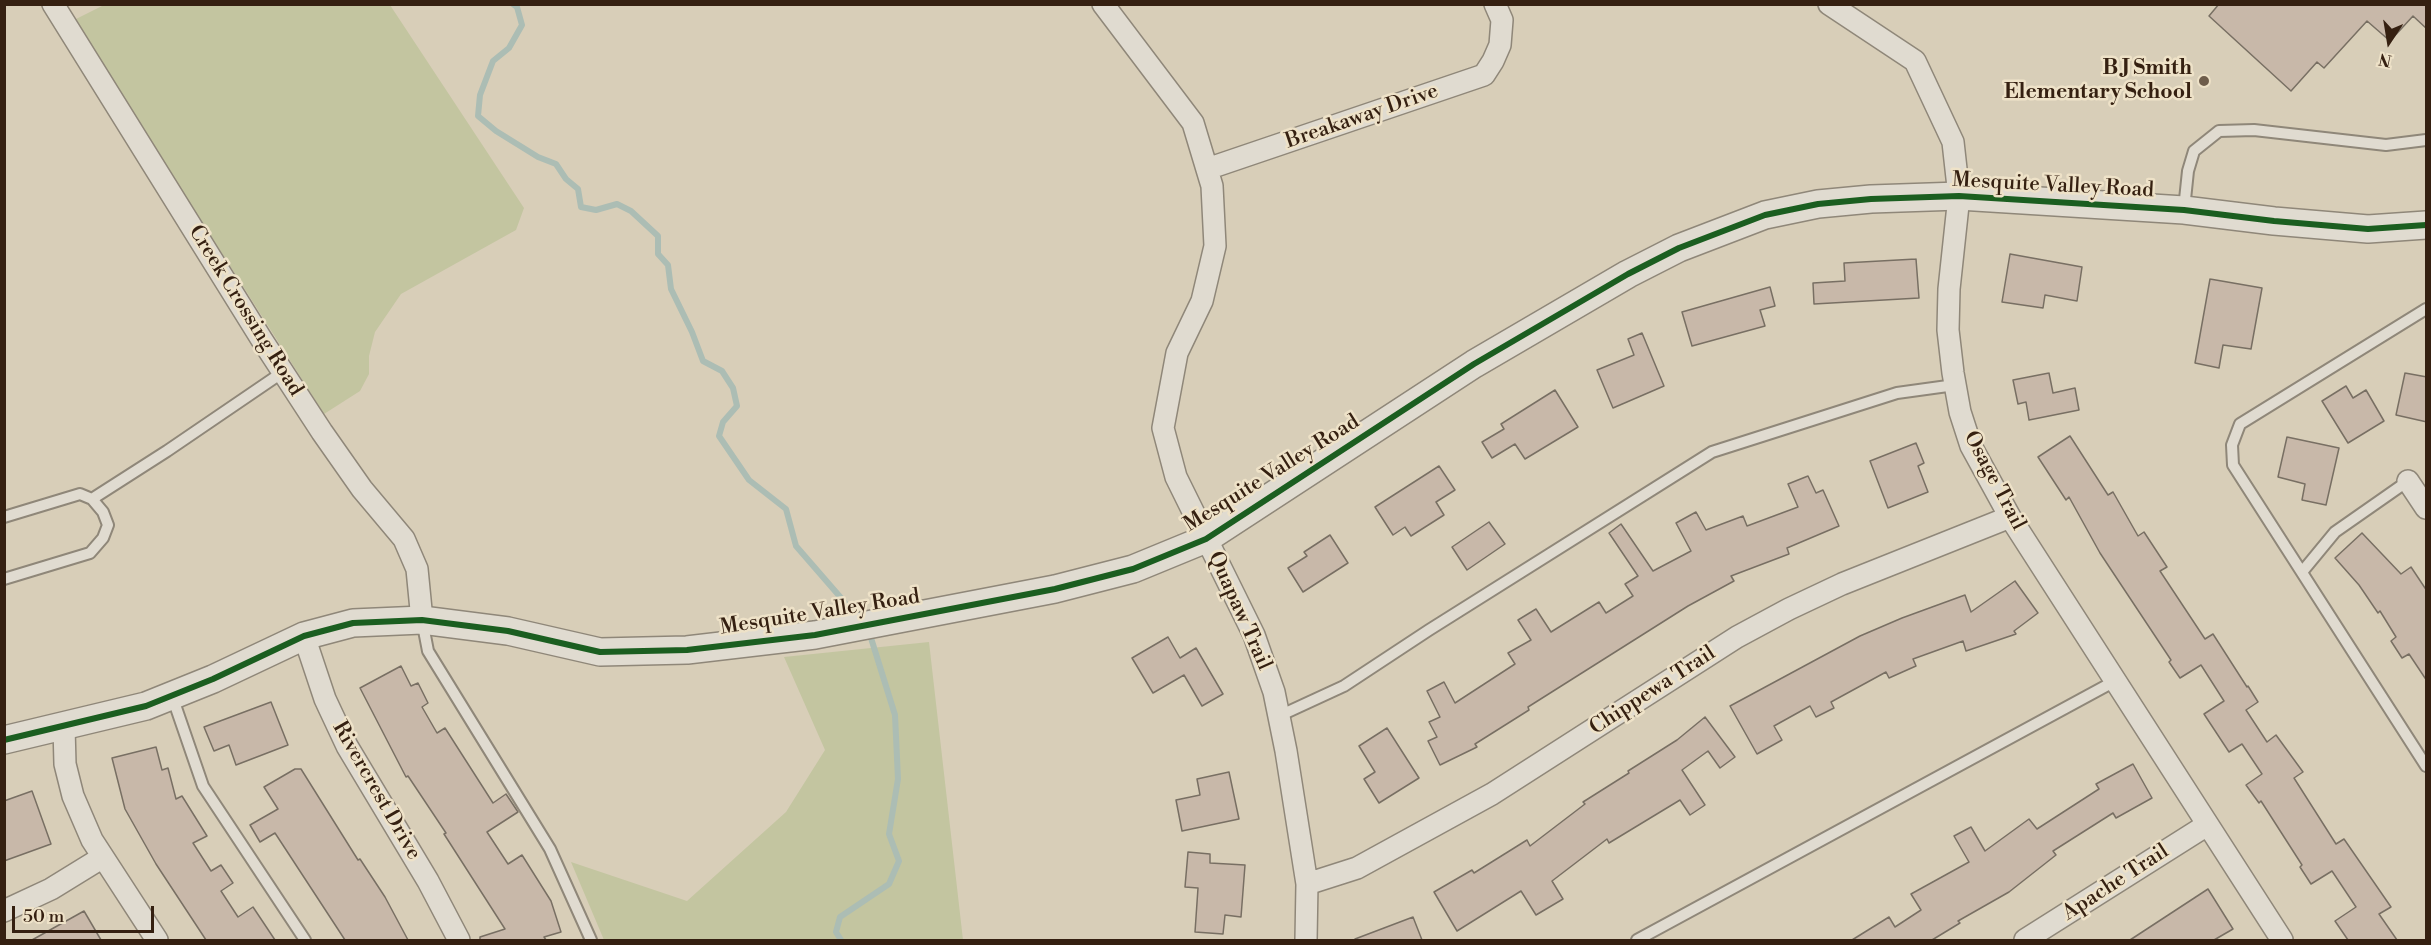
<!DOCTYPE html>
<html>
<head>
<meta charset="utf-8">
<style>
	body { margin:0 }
	#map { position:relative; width:2431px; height:945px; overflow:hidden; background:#d8ceb8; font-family:"Libre Bodoni",serif }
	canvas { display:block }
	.frame { position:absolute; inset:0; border:6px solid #352011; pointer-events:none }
	.north { position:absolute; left:2359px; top:12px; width:60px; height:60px; -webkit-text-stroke:4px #eee2c8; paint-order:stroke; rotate:192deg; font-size:16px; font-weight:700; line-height:24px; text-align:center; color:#352011 }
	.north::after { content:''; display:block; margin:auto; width:21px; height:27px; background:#352011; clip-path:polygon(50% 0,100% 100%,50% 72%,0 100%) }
	.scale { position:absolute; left:12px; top:906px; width:142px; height:27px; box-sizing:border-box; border:3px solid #352011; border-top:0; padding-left:8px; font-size:18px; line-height:21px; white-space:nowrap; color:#352011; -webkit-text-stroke:4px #eee2c8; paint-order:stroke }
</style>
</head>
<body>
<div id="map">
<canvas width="2431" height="945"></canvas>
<div class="frame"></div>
<div class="north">N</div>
<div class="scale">50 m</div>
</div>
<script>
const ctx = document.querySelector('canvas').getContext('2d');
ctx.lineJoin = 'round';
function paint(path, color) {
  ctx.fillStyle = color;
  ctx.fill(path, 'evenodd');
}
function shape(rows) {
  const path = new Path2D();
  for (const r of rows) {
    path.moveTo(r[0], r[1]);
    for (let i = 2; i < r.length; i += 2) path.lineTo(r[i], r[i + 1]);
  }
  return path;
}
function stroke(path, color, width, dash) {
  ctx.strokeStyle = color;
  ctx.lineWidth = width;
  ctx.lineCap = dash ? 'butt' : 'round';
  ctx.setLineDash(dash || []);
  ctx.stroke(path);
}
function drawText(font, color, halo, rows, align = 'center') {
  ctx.font = font + ' "Libre Bodoni",serif';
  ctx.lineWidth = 5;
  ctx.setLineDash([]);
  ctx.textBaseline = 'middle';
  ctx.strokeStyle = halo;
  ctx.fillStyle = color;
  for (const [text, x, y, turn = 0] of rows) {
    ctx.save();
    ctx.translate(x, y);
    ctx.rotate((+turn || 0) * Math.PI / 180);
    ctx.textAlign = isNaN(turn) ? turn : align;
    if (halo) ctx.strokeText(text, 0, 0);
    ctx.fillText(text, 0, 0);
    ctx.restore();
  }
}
paint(shape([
	[104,5,390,5,524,208,516,230,401,294,375,332,369,356,369,374,360,391,324,414,74,20],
	[929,642,963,940,604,940,571,862,687,901,786,812,825,750,784,657]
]), '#c3c5a0');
stroke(shape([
	[513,4,517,7,522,25,509,48,493,61,480,95,478,116,496,131,538,157,556,164,566,179,578,189,581,207,596,210,617,204,631,211,658,236,658,254,668,265,671,289,692,332,703,361,722,371,733,388,737,406,723,422,719,436,749,480,786,509,796,546,842,599,858,620],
	[841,940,836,932,840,917,889,884,899,861,889,834,898,779,895,715,871,638,868,633]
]), '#acbdb4', 6);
const building = shape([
	[2219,4,2427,4,2427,29,2413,16,2390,41,2367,21,2324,68,2317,62,2291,91,2209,16,2219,4],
	[2010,254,2082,267,2077,301,2045,295,2043,308,2002,302,2010,254],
	[1916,259,1919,298,1814,304,1813,283,1845,281,1844,263,1916,259],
	[2210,279,2262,288,2251,349,2223,345,2219,368,2195,363,2210,279],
	[1770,287,1775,306,1760,310,1765,326,1692,346,1682,312,1770,287],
	[1642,333,1664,386,1613,408,1597,370,1634,355,1628,339,1642,333],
	[2049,373,2053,393,2075,388,2079,410,2029,420,2026,402,2018,404,2013,380,2049,373],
	[2405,373,2427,377,2427,422,2396,415,2405,373],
	[2346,386,2353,398,2366,390,2384,421,2348,443,2322,401,2346,386],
	[1555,390,1578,427,1525,459,1515,444,1492,458,1482,442,1504,429,1501,424,1555,390],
	[2070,436,2108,495,2113,492,2138,536,2144,532,2167,567,2160,571,2205,639,2213,634,2247,687,2248,686,2258,702,2246,710,2267,742,2276,735,2303,772,2294,778,2336,844,2344,839,2391,907,2379,914,2397,940,2348,940,2335,921,2356,907,2332,871,2311,884,2300,867,2302,865,2261,801,2259,803,2246,785,2262,774,2242,744,2229,752,2204,714,2224,701,2201,665,2180,678,2169,662,2171,660,2100,553,2069,497,2066,500,2038,457,2070,436],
	[2287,437,2339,448,2326,505,2302,500,2305,484,2278,477,2287,437],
	[1916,443,1924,463,1918,466,1928,492,1888,508,1870,461,1916,443],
	[1439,466,1455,490,1436,502,1444,515,1411,536,1405,527,1393,535,1375,507,1439,466],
	[1808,476,1816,493,1823,490,1839,526,1787,548,1789,554,1731,576,1734,581,1688,606,1528,707,1529,710,1475,744,1477,747,1440,765,1428,741,1437,737,1429,722,1440,717,1427,691,1444,682,1455,703,1515,664,1508,653,1531,640,1518,620,1536,609,1551,632,1599,602,1606,613,1633,596,1625,584,1638,576,1609,533,1621,524,1653,571,1691,551,1676,523,1696,512,1706,530,1743,516,1747,526,1798,507,1788,484,1808,476],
	[1489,522,1505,544,1467,570,1452,547,1489,522],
	[2362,533,2401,574,2411,567,2427,591,2427,681,2409,654,2402,658,2391,641,2396,637,2380,611,2378,613,2359,585,2335,558,2362,533],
	[1330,535,1348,563,1303,592,1288,568,1307,556,1304,552,1330,535],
	[2015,581,2038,613,2014,631,2016,634,1966,651,1963,641,1913,659,1916,666,1889,678,1886,672,1831,702,1834,708,1816,717,1810,706,1774,726,1782,740,1757,754,1730,706,1860,636,1902,618,1965,595,1971,612,2015,581],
	[1168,637,1180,658,1196,648,1223,694,1202,706,1184,675,1153,693,1132,658,1168,637],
	[401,666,411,686,418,683,428,703,422,707,437,733,445,728,493,803,506,794,518,812,487,832,508,864,522,855,551,901,561,932,544,937,546,940,480,940,480,937,505,929,444,834,446,833,408,776,406,777,360,688,401,666],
	[271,702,288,745,236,765,229,745,214,751,204,727,271,702],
	[1705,717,1735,757,1720,768,1708,751,1682,770,1705,805,1690,815,1680,800,1609,843,1607,839,1552,881,1563,899,1536,915,1521,891,1457,931,1434,892,1472,870,1474,873,1527,840,1530,846,1585,804,1583,802,1629,773,1628,771,1677,740,1705,717],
	[1387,728,1419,778,1379,803,1364,779,1375,772,1359,746,1387,728],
	[156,747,162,770,168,768,176,799,182,796,207,836,193,843,211,871,221,865,233,883,221,891,238,917,253,907,275,940,206,940,156,864,125,809,112,758,156,747],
	[2133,764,2152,798,2116,818,2113,813,2053,851,2056,855,2009,892,1958,921,1960,923,1932,940,1852,940,1889,917,1895,927,1921,910,1911,894,1969,862,1954,836,1971,827,1985,851,2029,819,2037,829,2099,789,2096,784,2133,764],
	[295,769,301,769,358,860,360,859,385,897,408,940,345,940,275,833,260,842,250,825,278,809,264,787,295,769],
	[1229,772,1239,819,1182,831,1176,800,1200,795,1197,779,1229,772],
	[32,791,51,844,4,861,4,801,32,791],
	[1188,852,1210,854,1210,863,1245,865,1241,917,1225,915,1223,934,1195,932,1198,888,1185,887,1188,852],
	[2208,889,2233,929,2214,940,2130,940,2208,889],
	[84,911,101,940,32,940,84,911],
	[1413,917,1422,940,1355,940,1355,939,1413,917]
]);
paint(building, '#c8b8a9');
stroke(building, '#786f63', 1.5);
const service = shape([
	[2184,209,2188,171,2194,151,2219,131,2254,130,2386,145,2426,140],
	[2426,309,2240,424,2232,445,2233,465,2426,766],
	[92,499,167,451,283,372],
	[4,517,80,494,92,499,103,512,108,525,103,538,90,553,4,579],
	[2302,572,2335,532,2408,481],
	[422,620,428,651,550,849,591,940],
	[172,696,203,786,305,940],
	[1279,716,1344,686,1429,630,1712,452,1897,393,1955,385],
	[1637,940,2115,681]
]);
const minor = shape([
	[53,4,262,340,322,432,362,489,404,539,417,569,422,620],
	[1103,4,1193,123,1212,186,1215,246,1202,301,1177,353,1163,428,1176,477,1254,635,1274,692,1286,751,1307,884,1306,940],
	[1829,4,1915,61,1953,142,1959,196,1949,289,1948,330,1953,373,1960,412,1971,446,2010,517,2282,940],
	[1207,169,1484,75,1493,61,1500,45,1502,20,1495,4],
	[2408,481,2426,508],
	[304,636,325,699,347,746,428,881,459,940],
	[64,727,65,764,73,796,92,840,157,940],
	[1307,884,1357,868,1492,794,1737,637,1789,609,1842,584,2010,517],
	[4,911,51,889,103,857],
	[2025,940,2207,825]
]);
const tertiary = shape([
	[4,740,146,706,213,679,304,636,353,623,422,620,508,631,600,652,687,650,815,635,1055,589,1133,569,1206,539,1474,364,1628,274,1679,248,1765,215,1818,204,1871,199,1959,196,2184,210,2274,221,2368,229,2426,225]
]);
stroke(service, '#8f8779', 14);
stroke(minor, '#8f8779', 24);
stroke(tertiary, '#8f8779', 30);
stroke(service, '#e0dbd0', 10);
stroke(minor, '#e0dbd0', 21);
stroke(tertiary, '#e0dbd0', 27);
stroke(shape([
	[4,740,146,706,213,679,304,636,353,623,422,620,508,631,600,652,687,650,815,635,1055,589,1133,569,1206,539,1474,364,1628,274,1679,248,1765,215,1818,204,1871,199,1959,196,2184,210,2274,221,2368,229,2426,225]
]), '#1b5e20', 6);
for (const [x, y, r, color] of [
	[2204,81,6,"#6e5d4b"]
]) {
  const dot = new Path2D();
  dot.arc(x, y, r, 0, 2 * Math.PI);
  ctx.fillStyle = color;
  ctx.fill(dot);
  stroke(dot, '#eee2c8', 2);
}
drawText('bold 21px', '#352011', '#eee2c8', [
	["B J Smith",2192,69],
	["Elementary School",2192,93]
], 'right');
drawText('21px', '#352011', '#eee2c8', [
	["Breakaway Drive",1362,117,-19],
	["Mesquite Valley Road",2053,186,3],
	["Creek Crossing Road",245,311,58],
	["Mesquite Valley Road",1272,474,-32],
	["Osage Trail",1994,481,62],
	["Quapaw Trail",1239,611,66],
	["Mesquite Valley Road",820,613,-9],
	["Chippewa Trail",1653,691,-33],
	["Rivercrest Drive",376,791,60],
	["Apache Trail",2116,883,-33]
]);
</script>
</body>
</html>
